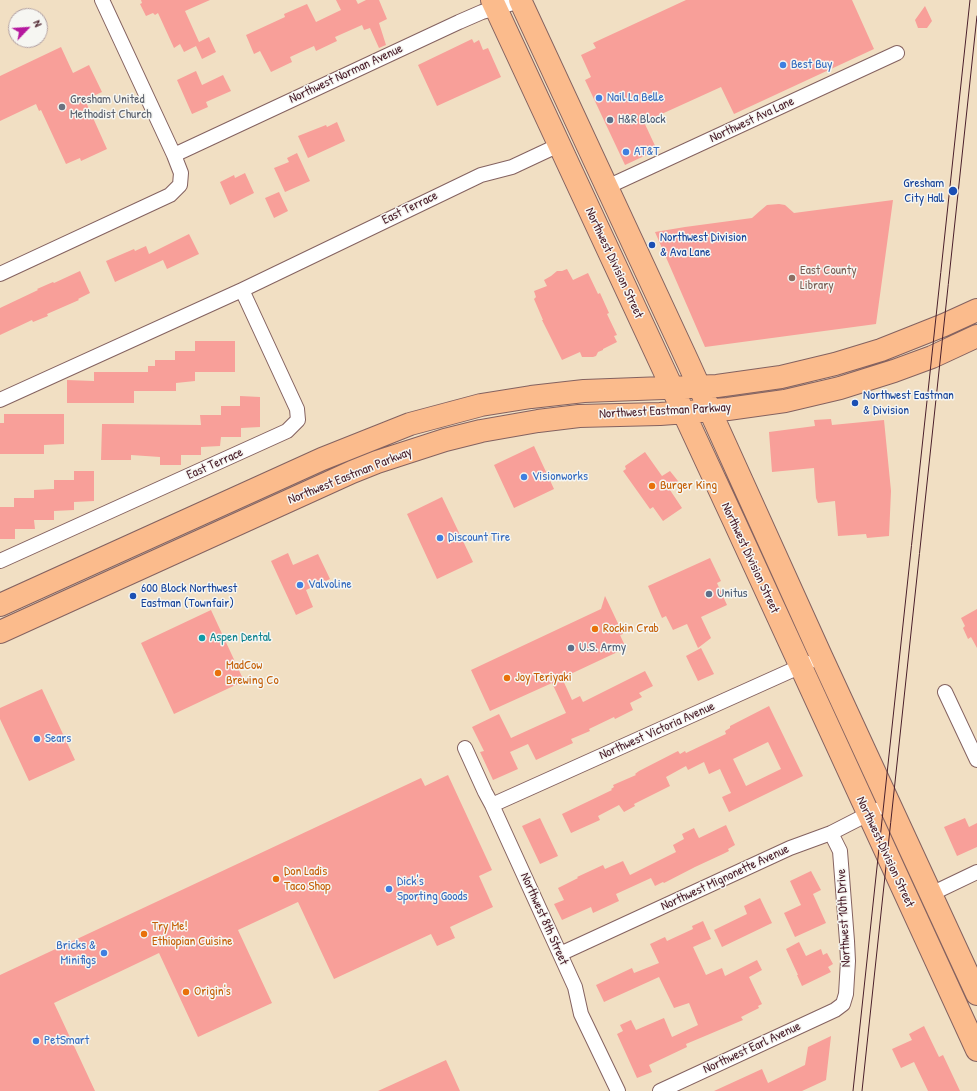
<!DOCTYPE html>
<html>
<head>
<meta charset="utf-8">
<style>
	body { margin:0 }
	#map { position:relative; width:977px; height:1091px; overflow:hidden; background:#f1dfc3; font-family:"Patrick Hand",sans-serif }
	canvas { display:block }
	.north { position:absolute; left:8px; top:8px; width:40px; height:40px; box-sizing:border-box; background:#f6f6f2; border:1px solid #b1a0a2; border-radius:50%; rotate:65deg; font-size:11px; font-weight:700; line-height:16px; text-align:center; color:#4a1f2b }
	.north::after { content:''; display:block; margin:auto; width:14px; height:18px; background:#b5179e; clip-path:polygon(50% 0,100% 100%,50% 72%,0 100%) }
</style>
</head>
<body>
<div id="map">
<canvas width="977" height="1091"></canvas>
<div class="north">N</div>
</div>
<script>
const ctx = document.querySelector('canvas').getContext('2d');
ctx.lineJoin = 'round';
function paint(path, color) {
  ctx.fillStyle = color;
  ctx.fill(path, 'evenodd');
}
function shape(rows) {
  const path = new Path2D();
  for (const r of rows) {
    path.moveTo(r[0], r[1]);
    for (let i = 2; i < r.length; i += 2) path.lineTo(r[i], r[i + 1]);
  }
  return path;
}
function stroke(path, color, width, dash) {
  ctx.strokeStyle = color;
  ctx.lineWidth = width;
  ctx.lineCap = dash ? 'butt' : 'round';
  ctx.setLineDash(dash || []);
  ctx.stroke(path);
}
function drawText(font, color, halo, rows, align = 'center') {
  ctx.font = font + ' "Patrick Hand",sans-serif';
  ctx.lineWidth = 3;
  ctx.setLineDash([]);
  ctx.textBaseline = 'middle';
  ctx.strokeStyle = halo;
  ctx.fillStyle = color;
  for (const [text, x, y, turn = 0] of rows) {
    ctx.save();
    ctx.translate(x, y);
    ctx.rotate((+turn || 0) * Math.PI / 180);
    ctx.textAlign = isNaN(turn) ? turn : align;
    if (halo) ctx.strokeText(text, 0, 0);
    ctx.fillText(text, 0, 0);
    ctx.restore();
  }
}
paint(shape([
	[141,0,210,0,185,11,199,42,209,37,216,52,202,59,196,46,184,52,180,44,174,48,158,13,155,15,153,13,146,16,140,4,142,3],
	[336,0,356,0,358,4,366,0,379,0,387,19,379,23,386,45,379,48,370,28,364,30,362,25,335,37,337,41,316,51,314,46,290,57,292,62,271,72,260,51,254,54,246,35,285,17,284,14,307,4,316,22,341,10],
	[686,0,852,0,874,49,734,114,721,87,644,122,657,150,625,165,585,80,591,77,581,55,596,48,593,43],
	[925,6,932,21,927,28,918,28,915,20],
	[472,39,474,43,479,40,483,50,488,48,501,77,437,106,418,65],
	[61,47,73,73,89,65,102,92,85,100,107,149,81,161,80,158,66,164,41,110,39,111,36,104,0,121,0,76],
	[196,71,202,85,223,75,231,91,206,102,208,107,192,114,177,80],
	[337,122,345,141,308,158,298,136,326,125,327,127],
	[297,153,310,181,285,192,274,168,289,162,287,158],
	[245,173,254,193,230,205,220,182,234,175,235,178],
	[279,192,288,211,274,218,265,198],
	[893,200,876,324,705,347,655,232,685,227,752,218,761,210,767,205,779,204,785,205,794,213],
	[189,234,199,254,167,269,163,260,115,282,106,261,134,249,135,251,146,246,149,254],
	[567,269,573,280,588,273,598,294,600,293,609,313,607,314,617,335,614,336,617,342,603,349,603,350,598,352,596,356,593,357,582,357,580,352,562,360,542,320,543,320,534,299,536,297,534,291,547,286,544,280,551,276,557,271,562,271],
	[80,271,90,293,78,299,79,300,47,314,48,316,33,322,32,320,0,335,0,308,38,290,37,289,53,282,54,283],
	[195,341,235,341,235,372,195,372,195,381,176,383,176,391,134,391,134,403,67,403,67,380,94,381,94,372,148,372,148,366,155,366,155,360,175,360,175,351,195,351],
	[240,396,260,397,260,427,241,428,241,437,221,437,220,446,201,447,201,455,181,455,181,465,160,465,160,457,131,455,131,460,101,460,102,424,201,425,200,415,221,415,221,406,240,406],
	[4,414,64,414,64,444,44,445,44,454,0,454,0,423,4,423],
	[831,419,832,425,884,420,891,491,889,536,867,538,866,534,838,536,835,501,818,503,816,498,814,468,772,472,769,432,815,426,814,420],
	[534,446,554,489,514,508,494,465],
	[645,452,662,476,670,471,678,481,668,487,682,508,663,521,653,507,650,509,623,471,626,469,625,466],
	[74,471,94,471,94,501,74,502,74,510,54,511,54,520,34,520,35,529,15,529,15,539,0,539,0,507,14,507,14,498,34,498,34,490,54,489,54,480,74,480],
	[442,497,473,562,437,579,407,514],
	[288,553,293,565,318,554,330,579,306,590,313,607,296,615,271,561],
	[710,558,721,581,717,583,727,605,701,617,711,638,698,648,687,624,673,630,666,616,662,618,648,586],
	[605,596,623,634,620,635,626,648,562,678,572,700,580,696,583,702,645,671,653,686,639,693,642,697,630,703,633,710,615,719,614,717,589,729,590,731,571,739,573,743,536,760,528,744,510,752,518,769,493,780,480,752,484,751,472,727,499,714,511,738,566,713,552,683,490,711,471,670,601,609],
	[977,609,977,648,971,637,968,639,963,628,965,626,961,618],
	[211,610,244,681,174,714,141,643],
	[701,648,714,674,698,681,686,656],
	[42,689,75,760,29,781,0,719,0,708],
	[769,706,803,776,729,812,722,797,731,793,720,769,709,774,704,762,688,770,686,766,666,777,670,786,634,804,635,806,624,812,619,805,598,816,600,820,571,833,562,814,612,790,611,789,614,787,613,785,636,775,635,774,639,771,678,751,680,754,685,751,686,753,726,734,725,731,730,728,730,726],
	[768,742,781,769,746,786,733,759],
	[448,775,492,870,479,876,493,907,450,927,455,938,437,946,431,934,334,979,298,902,238,930,272,1003,198,1037,159,953,54,1003,95,1091,0,1091,0,975,421,778,425,786],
	[540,818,558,856,540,864,522,826],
	[965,818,969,827,977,823,977,847,957,856,944,827],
	[726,825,735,845,728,849,729,851,723,854,695,867,664,883,663,882,655,886,651,878,616,894,619,901,593,913,591,907,562,920,554,904,564,900,558,888,578,878,577,877,603,865,605,869,623,861,630,875,676,852,673,845,684,839,682,834,694,828,699,838],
	[811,871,821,890,813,894,826,923,795,937,784,913,801,905,790,881],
	[760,898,772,923,722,947,714,930,747,914,744,906],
	[703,921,711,939,693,947,706,975,722,968,725,976,757,960,762,970,749,977,762,1004,758,1006,759,1008,741,1017,743,1020,686,1044,687,1047,649,1065,652,1072,637,1078,617,1034,623,1031,620,1025,631,1020,636,1030,664,1018,672,1037,698,1025,689,1003,674,1008,659,977,604,1002,596,985,632,968,634,973,659,963,650,944,665,937,667,941,693,929,692,926],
	[799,942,806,956,821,949,823,955,827,953,833,964,828,967,831,972,802,986,797,975,798,975,786,949],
	[924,1026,939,1057,943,1055,960,1091,928,1091,914,1062,901,1068,892,1049,912,1040,909,1034],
	[831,1036,826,1080,802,1091,714,1091,762,1069,768,1083,805,1065,808,1047],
	[446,1060,460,1091,378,1091]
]), '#f89f99');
const street = shape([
	[174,155,459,22,482,12,520,1],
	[607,187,897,53],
	[0,274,170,195,180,185,181,173,174,155,102,0],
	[0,400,242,290,481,175,512,167,559,145],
	[0,561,287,431,298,420,297,409,242,290],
	[945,692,977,760],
	[465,748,485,792,492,805,560,954,575,987,581,1014,618,1091],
	[492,805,808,663],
	[931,894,977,872],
	[560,954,790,848,831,833,876,810],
	[660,1091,835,1010,843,1004,846,994,848,961,847,941,840,851,831,833]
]);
const primary = shape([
	[492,0,734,521,977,1050],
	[520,0,688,362,821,656,977,994],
	[0,605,322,459,410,424,481,405,531,397,584,391,717,386,781,377,835,364,881,350,944,325,977,310],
	[0,632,352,472,377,462,445,440,481,431,538,421,579,416,660,414,728,409,785,401,840,388,894,371,932,357,977,336]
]);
stroke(street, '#846260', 16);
stroke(primary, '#846260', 24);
stroke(street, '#fff', 14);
stroke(primary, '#fbbb8c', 22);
stroke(shape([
	[853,1091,970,0],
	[862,1091,977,16]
]), '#4a1f2b', 1);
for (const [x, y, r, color] of [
	[783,65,4,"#3f7fe0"],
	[599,98,4,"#3f7fe0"],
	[62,107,4,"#6b7280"],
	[610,120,4,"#5c6f8a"],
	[626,152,4,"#3f7fe0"],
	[953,191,5,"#1a4fb4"],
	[652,245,4,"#1a4fb4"],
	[792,278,4,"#8d6e63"],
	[855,403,4,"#1a4fb4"],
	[524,477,4,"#3f7fe0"],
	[652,486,4,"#e8710a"],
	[440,538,4,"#3f7fe0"],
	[300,585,4,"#3f7fe0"],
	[709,594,4,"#5c6f8a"],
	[133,596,4,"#1a4fb4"],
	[595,629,4,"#e8710a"],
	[202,638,4,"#0f9aa8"],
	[571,648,4,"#5c6f8a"],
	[218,673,4,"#e8710a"],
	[507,678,4,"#e8710a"],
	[37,739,4,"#3f7fe0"],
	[276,879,4,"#e8710a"],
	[389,889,4,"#3f7fe0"],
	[144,934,4,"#e8710a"],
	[104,953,4,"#3f7fe0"],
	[186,992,4,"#e8710a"],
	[36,1041,4,"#3f7fe0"]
]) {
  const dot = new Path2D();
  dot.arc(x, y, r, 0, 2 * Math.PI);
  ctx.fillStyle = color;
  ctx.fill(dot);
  stroke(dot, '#f6f6f2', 1.5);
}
drawText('13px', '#366cbe', '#f6f6f2', [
	["Best Buy",791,65],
	["Nail La Belle",607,98],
	["AT&T",634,152],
	["Visionworks",532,477],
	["Discount Tire",448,538],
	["Valvoline",308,585],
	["Sears",45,739],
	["Dick's",397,882],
	["Sporting Goods",397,897],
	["Bricks &",96,946,"right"],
	["Minifigs",96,961,"right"],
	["PetSmart",44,1041]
], 'left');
drawText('13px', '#4a1f2b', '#f6f6f2', [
	["Northwest Norman Avenue",346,74,-25],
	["Northwest Ava Lane",752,120,-25],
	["East Terrace",410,208,-26],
	["Northwest Division Street",614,263,65],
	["Northwest Eastman Parkway",665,411,-3],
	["East Terrace",215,464,-24],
	["Northwest Eastman Parkway",350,476,-22],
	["Northwest Division Street",750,558,65],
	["Northwest Victoria Avenue",657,731,-24],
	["Northwest Division Street",885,852,65],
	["Northwest Mignonette Avenue",725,878,-25],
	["Northwest 10th Drive",844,918,-93],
	["Northwest 8th Street",544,919,66],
	["Northwest Earl Avenue",752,1048,-25]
]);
drawText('13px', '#5b616d', '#f6f6f2', [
	["Gresham United",70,100],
	["Methodist Church",70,115]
], 'left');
drawText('13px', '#4e5e75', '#f6f6f2', [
	["H&R Block",618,120],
	["Unitus",717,594],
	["U.S. Army",579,648]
], 'left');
drawText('13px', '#164399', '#f6f6f2', [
	["Gresham",944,184,"right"],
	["City Hall",944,199,"right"],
	["Northwest Division",660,238],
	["& Ava Lane",660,253],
	["Northwest Eastman",863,396],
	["& Division",863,411],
	["600 Block Northwest",141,589],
	["Eastman (Townfair)",141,604]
], 'left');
drawText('13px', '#785e54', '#f6f6f2', [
	["East County",800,271],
	["Library",800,286]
], 'left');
drawText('13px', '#c56008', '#f6f6f2', [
	["Burger King",660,486],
	["Rockin Crab",603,629],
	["MadCow",226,666],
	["Brewing Co",226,681],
	["Joy Teriyaki",515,678],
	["Don Ladis",284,872],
	["Taco Shop",284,887],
	["Try Me!",152,927],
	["Ethiopian Cuisine",152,942],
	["Origin's",194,992]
], 'left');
drawText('13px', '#0d838f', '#f6f6f2', [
	["Aspen Dental",210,638]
], 'left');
</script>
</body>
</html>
